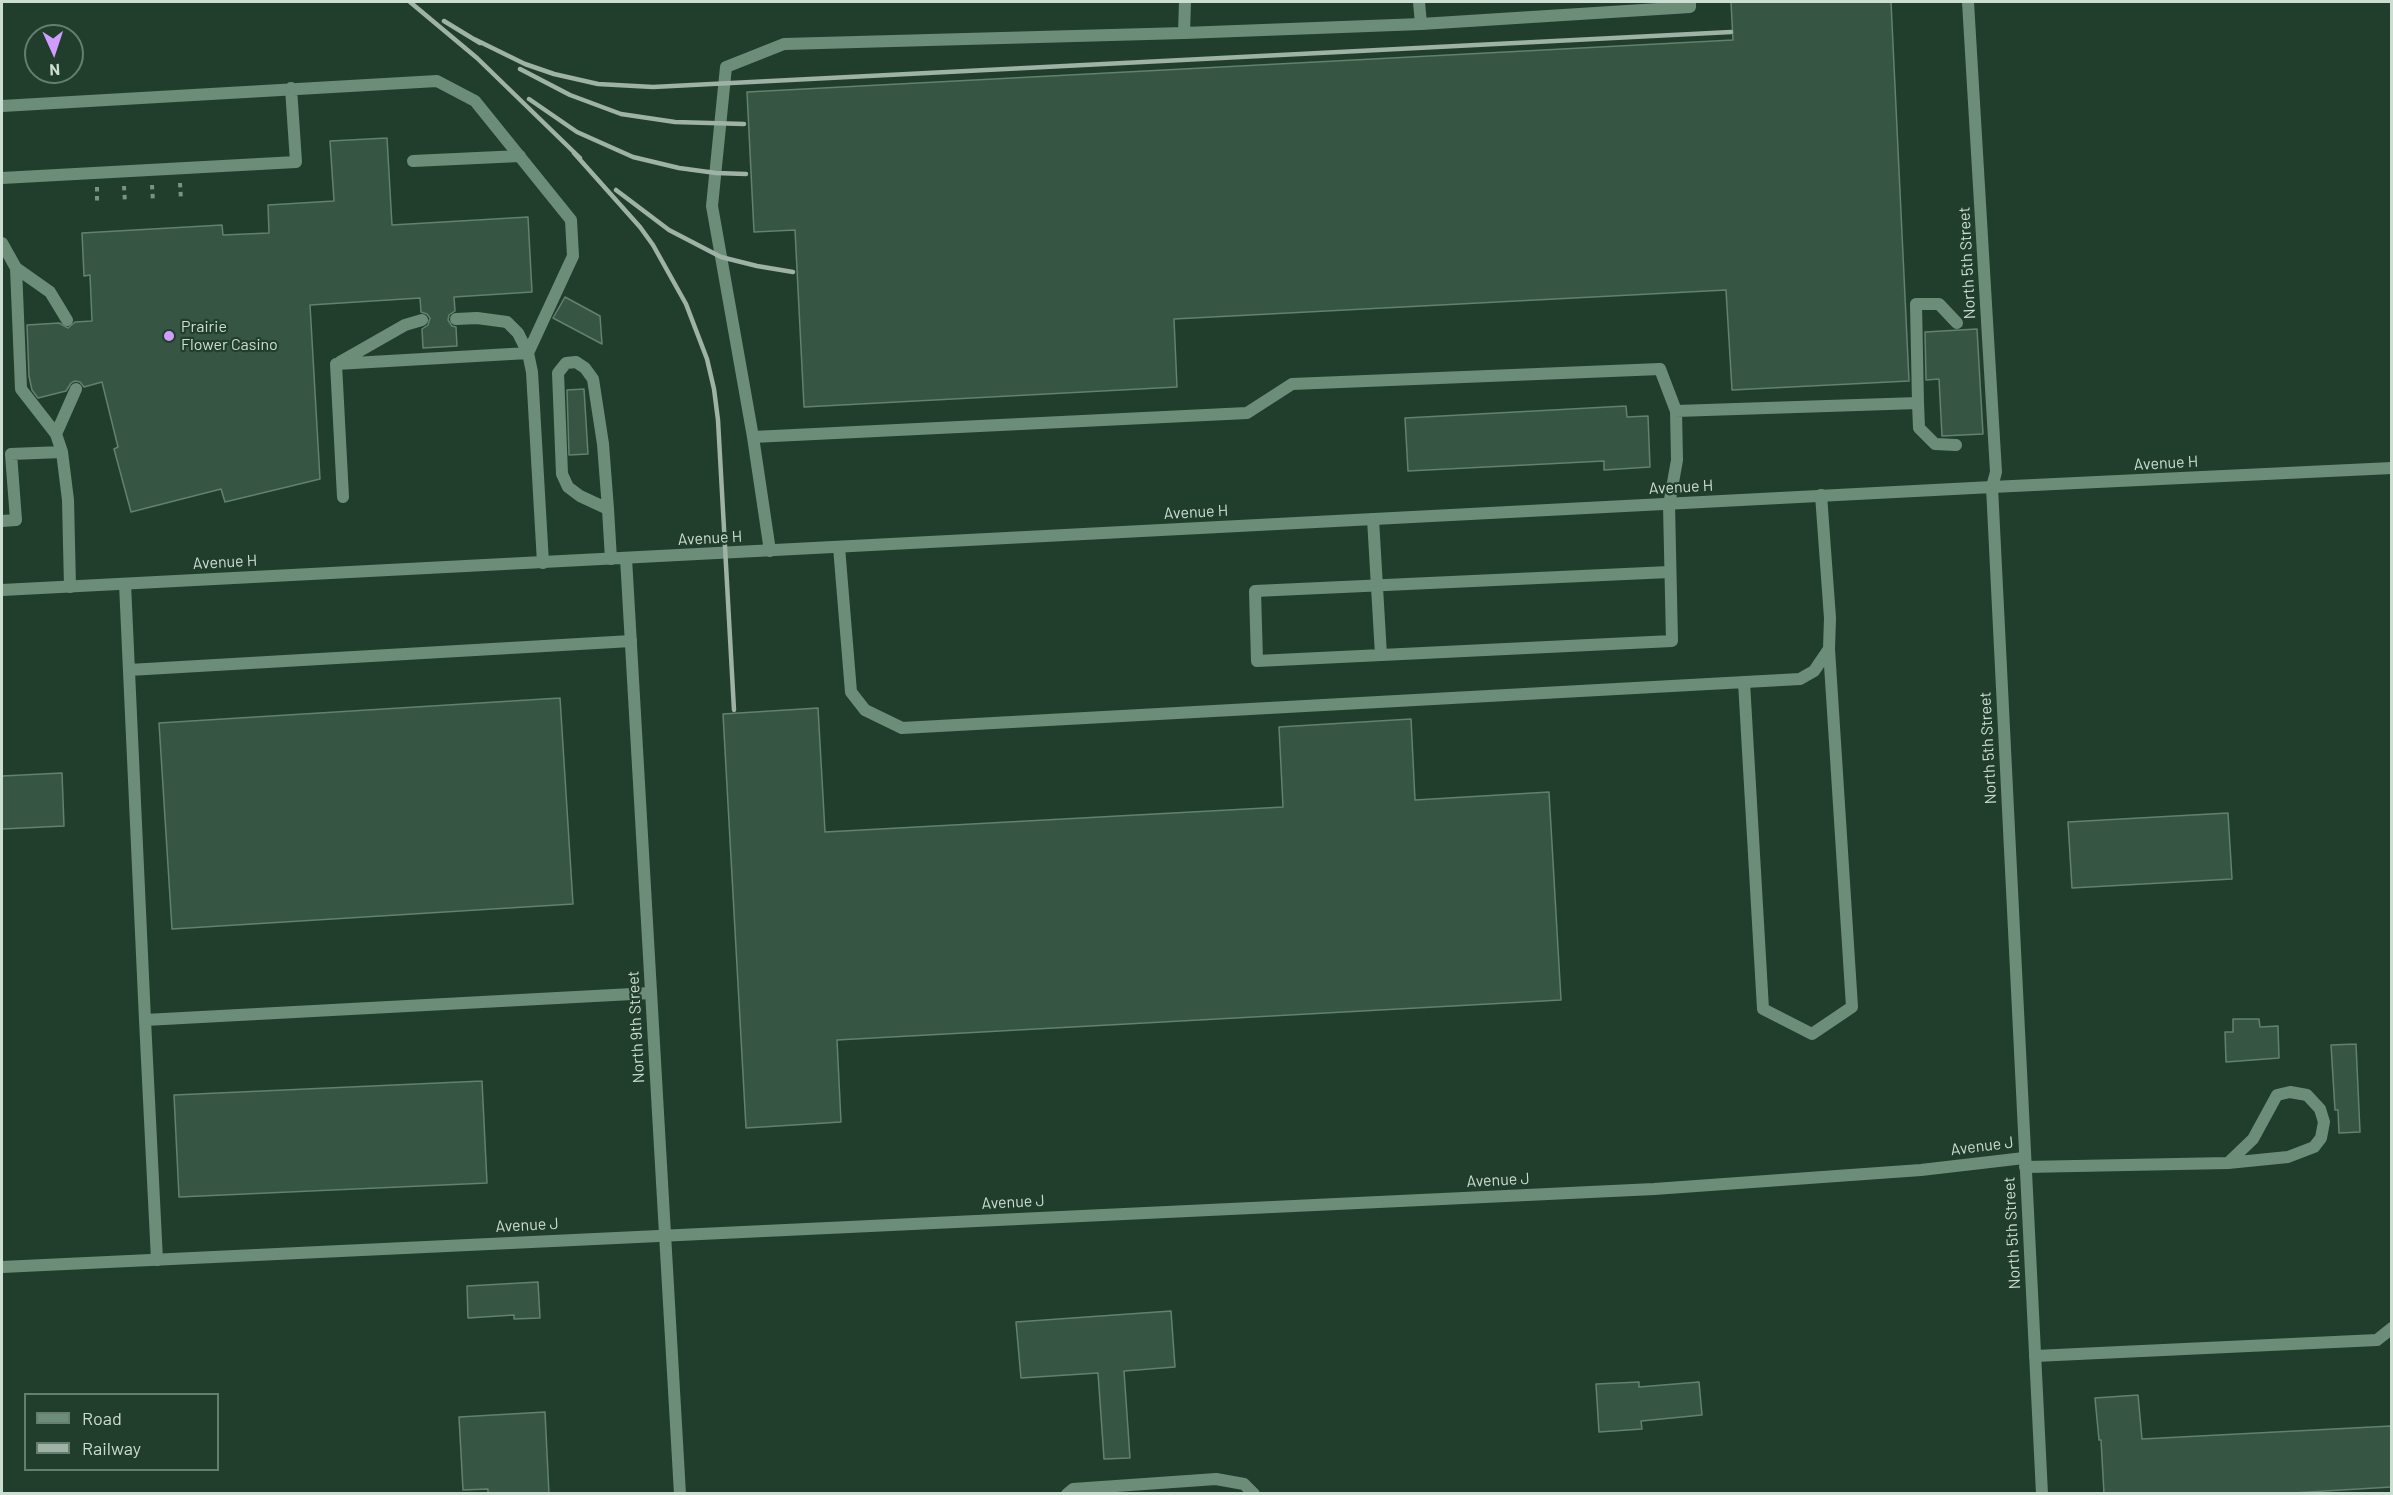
<!DOCTYPE html>
<html>
<head>
<meta charset="utf-8">
<style>
	body { margin:0 }
	#map { position:relative; width:2393px; height:1495px; overflow:hidden; background:#213e2d; font-family:Barlow,sans-serif }
	canvas { display:block }
	.frame { position:absolute; inset:0; border:3px solid #ccddd2; pointer-events:none }
	.legend { position:absolute; left:24px; top:1393px; width:195px; height:78px; box-sizing:border-box; background:#213e2d; border:2px solid #657e6f; margin:0; padding:8px 10px; list-style:none; font-size:18px; color:#ccddd2 }
	.legend li { display:flex; align-items:center; gap:12px; height:30px }
	.legend b { width:30px; border:2px solid #657e6f }
	.north { position:absolute; left:24px; top:24px; width:60px; height:60px; box-sizing:border-box; background:#213e2d; border:2px solid #657e6f; border-radius:50%; rotate:177deg; font-size:16px; font-weight:700; line-height:24px; text-align:center; color:#ccddd2 }
	.north::after { content:''; display:block; margin:auto; width:21px; height:27px; background:#d09dfe; clip-path:polygon(50% 0,100% 100%,50% 72%,0 100%) }
</style>
</head>
<body>
<div id="map">
<canvas width="2393" height="1495"></canvas>
<div class="frame"></div>
<ul class="legend">
<li><b style="height:8px;background:#6c8e79"></b>Road</li>
<li><b style="height:8px;background:#9eb2a5"></b>Railway</li>
</ul>
<div class="north">N</div>
</div>
<script>
const ctx = document.querySelector('canvas').getContext('2d');
ctx.lineJoin = 'round';
function paint(path, color) {
  ctx.fillStyle = color;
  ctx.fill(path, 'evenodd');
}
function shape(rows) {
  const path = new Path2D();
  for (const r of rows) {
    path.moveTo(r[0], r[1]);
    for (let i = 2; i < r.length; i += 2) path.lineTo(r[i], r[i + 1]);
  }
  return path;
}
function stroke(path, color, width, dash) {
  ctx.strokeStyle = color;
  ctx.lineWidth = width;
  ctx.lineCap = dash ? 'butt' : 'round';
  ctx.setLineDash(dash || []);
  ctx.stroke(path);
}
function drawText(font, color, halo, rows, align = 'center') {
  ctx.font = font + ' Barlow,sans-serif';
  ctx.lineWidth = 4.5;
  ctx.setLineDash([]);
  ctx.textBaseline = 'middle';
  ctx.strokeStyle = halo;
  ctx.fillStyle = color;
  for (const [text, x, y, turn = 0] of rows) {
    ctx.save();
    ctx.translate(x, y);
    ctx.rotate((+turn || 0) * Math.PI / 180);
    ctx.textAlign = isNaN(turn) ? turn : align;
    if (halo) ctx.strokeText(text, 0, 0);
    ctx.fillText(text, 0, 0);
    ctx.restore();
  }
}
const building = shape([
	[1731,2,1891,2,1909,381,1732,390,1726,290,1174,319,1177,387,804,407,795,230,754,232,747,92,1733,40,1731,2],
	[387,138,392,225,528,217,532,292,454,297,455,311,449,315,448,320,452,326,456,327,457,346,423,348,422,329,428,325,430,318,427,314,421,312,420,298,310,305,320,479,225,502,221,489,131,512,114,449,118,447,102,382,84,387,80,382,75,381,71,383,66,391,38,398,32,390,29,376,27,325,59,323,68,328,75,322,92,321,90,275,84,276,82,233,222,225,223,235,269,233,268,205,334,201,330,141,387,138],
	[565,297,600,316,602,344,553,318,565,297],
	[1977,329,1983,434,1942,436,1939,379,1926,380,1925,332,1977,329],
	[584,389,588,454,569,455,567,390,584,389],
	[1626,406,1627,417,1648,416,1650,467,1604,470,1604,461,1408,471,1405,418,1626,406],
	[560,698,573,904,172,929,159,723,560,698],
	[818,708,825,832,1283,807,1279,727,1411,719,1415,800,1549,792,1561,1000,837,1040,841,1122,746,1128,723,714,818,708],
	[62,773,64,826,2,829,2,776,62,773],
	[2228,813,2232,879,2072,888,2068,822,2228,813],
	[2233,1019,2259,1019,2260,1027,2278,1026,2279,1058,2226,1062,2225,1032,2233,1032,2233,1019],
	[2356,1044,2360,1132,2339,1133,2338,1110,2335,1110,2331,1045,2356,1044],
	[482,1081,487,1183,179,1197,174,1095,482,1081],
	[538,1282,540,1318,514,1319,514,1315,468,1318,467,1286,538,1282],
	[1171,1311,1175,1367,1124,1371,1130,1458,1104,1459,1098,1373,1021,1378,1016,1322,1171,1311],
	[1639,1382,1639,1387,1699,1382,1702,1415,1641,1421,1642,1429,1599,1432,1596,1384,1639,1382],
	[2138,1395,2142,1439,2391,1426,2391,1487,2276,1494,2104,1494,2101,1440,2099,1440,2095,1398,2138,1395],
	[545,1412,549,1494,488,1494,488,1489,463,1490,459,1417,545,1412]
]);
paint(building, '#375543');
stroke(building, '#62826e', 1.5);
stroke(shape([
	[180,183,181,200],
	[152,185,153,202],
	[124,186,125,203],
	[97,187,97,205]
]), '#7b9183', 4, [4.5, 4.5]);
stroke(shape([
	[1419,2,1421,24,1690,7,1690,2],
	[1184,33,1421,24],
	[2,106,437,81,475,101,571,220,573,256,528,353],
	[413,161,520,156],
	[2,178,296,162,291,88],
	[2,243,16,268,50,292,67,320],
	[16,268,21,389,56,434],
	[456,319,477,318,507,322,518,333,528,353,532,372,543,563],
	[340,362,405,325,422,320],
	[336,364,528,353],
	[336,364,343,497],
	[1918,403,1919,428,1935,444,1956,445],
	[1676,411,1918,403,1916,304,1939,304,1957,323],
	[753,437,712,206,726,67,784,44,1184,33,1185,2],
	[608,509,580,496,568,487,562,474,558,373,566,363,576,362,585,368,593,379,603,444,608,509,611,559],
	[1373,519,1381,655],
	[2,521,16,520,11,454,62,452],
	[839,547,851,692,865,710,902,728,1800,679,1814,671,1829,649,1830,618,1821,495],
	[770,551,753,437,1247,413,1292,384,1660,369,1676,411,1677,460,1669,505,1672,641,1257,661,1255,591,1669,572],
	[125,584,145,1020],
	[70,587,68,500,62,452,56,434,76,389],
	[129,670,631,641],
	[1744,682,1763,1009,1812,1034,1852,1007,1829,649],
	[2025,1167,2228,1163,2288,1157,2314,1147,2321,1138,2324,1122,2320,1109,2307,1095,2290,1092,2277,1095,2253,1139,2228,1163],
	[157,1260,145,1020,651,993],
	[2035,1356,2377,1340,2392,1328],
	[1067,1494,1073,1489,1216,1479,1244,1484,1254,1494]
]), '#6c8e79', 12);
stroke(shape([
	[1968,2,1996,472,1992,487,2042,1494],
	[626,558,680,1494],
	[2,590,1992,487,2392,468],
	[2,1267,1654,1189,1921,1170,2024,1158]
]), '#6c8e79', 12);
stroke(shape([
	[410,2,477,58,580,158],
	[444,21,480,43],
	[474,39,525,64,554,74,598,84,653,87,1731,32],
	[520,69,570,95,621,114,675,122,744,124],
	[529,99,577,132,633,157,679,168,716,173,746,174],
	[574,153,640,227,653,245,686,304,707,359,714,389,718,420,734,710],
	[616,190,669,230,721,257,757,266,793,272]
]), '#9eb2a5', 4.5);
for (const [x, y, r, color] of [
	[169,336,6,"#d09dfe"]
]) {
  const dot = new Path2D();
  dot.arc(x, y, r, 0, 2 * Math.PI);
  ctx.fillStyle = color;
  ctx.fill(dot);
  stroke(dot, '#213e2d', 2);
}
drawText('16px', '#ccddd2', '#213e2d', [
	["North 5th Street",1967,263,-93],
	["Avenue H",2166,463,-3],
	["Avenue H",1681,487,-3],
	["Avenue H",1196,512,-3],
	["Avenue H",710,538,-3],
	["Avenue H",225,562,-3],
	["North 5th Street",1988,748,-93],
	["North 9th Street",636,1027,-93],
	["Avenue J",1982,1146,-7],
	["Avenue J",1498,1180,-3],
	["Avenue J",1013,1202,-3],
	["Avenue J",527,1225,-3],
	["North 5th Street",2012,1233,-93]
]);
drawText('16px', '#ccddd2', '#213e2d', [
	["Prairie",181,327],
	["Flower Casino",181,345]
], 'left');
</script>
</body>
</html>
